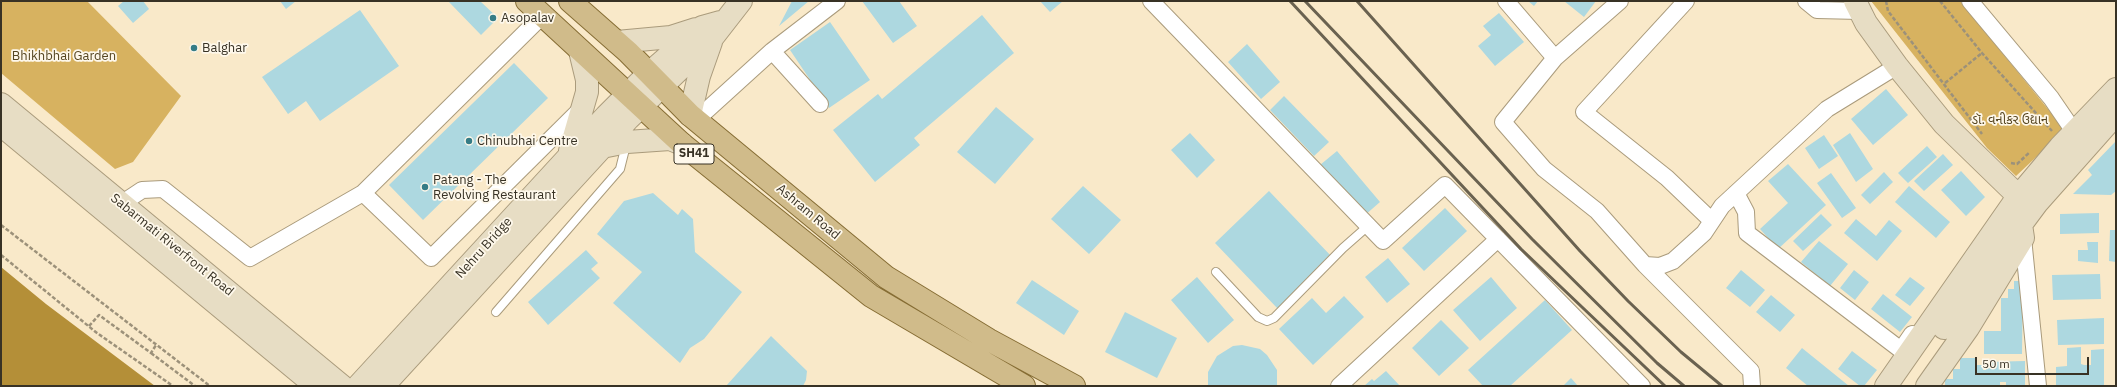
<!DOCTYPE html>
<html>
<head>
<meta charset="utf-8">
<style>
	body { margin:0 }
	#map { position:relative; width:2117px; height:387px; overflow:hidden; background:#f9e9c9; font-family:"IBM Plex Sans",sans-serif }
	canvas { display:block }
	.frame { position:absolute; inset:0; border:2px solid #383225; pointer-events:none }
	.scale { position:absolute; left:1975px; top:357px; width:114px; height:18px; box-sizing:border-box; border:2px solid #383225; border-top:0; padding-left:5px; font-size:12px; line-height:14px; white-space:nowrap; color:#383225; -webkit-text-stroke:3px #fef8eb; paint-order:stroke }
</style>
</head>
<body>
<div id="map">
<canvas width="2117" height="387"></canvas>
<div class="frame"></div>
<div class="scale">50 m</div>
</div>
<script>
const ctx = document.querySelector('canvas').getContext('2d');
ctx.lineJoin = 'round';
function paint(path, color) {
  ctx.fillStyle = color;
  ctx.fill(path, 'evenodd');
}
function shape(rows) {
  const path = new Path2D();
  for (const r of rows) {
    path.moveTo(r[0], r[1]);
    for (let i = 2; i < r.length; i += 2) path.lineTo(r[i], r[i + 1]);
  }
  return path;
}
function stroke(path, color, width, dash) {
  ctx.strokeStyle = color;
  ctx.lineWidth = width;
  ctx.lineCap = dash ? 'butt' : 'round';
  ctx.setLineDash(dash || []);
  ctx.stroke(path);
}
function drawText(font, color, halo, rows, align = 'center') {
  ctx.font = font + ' "IBM Plex Sans","Noto Sans Gujarati",sans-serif';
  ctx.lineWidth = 3.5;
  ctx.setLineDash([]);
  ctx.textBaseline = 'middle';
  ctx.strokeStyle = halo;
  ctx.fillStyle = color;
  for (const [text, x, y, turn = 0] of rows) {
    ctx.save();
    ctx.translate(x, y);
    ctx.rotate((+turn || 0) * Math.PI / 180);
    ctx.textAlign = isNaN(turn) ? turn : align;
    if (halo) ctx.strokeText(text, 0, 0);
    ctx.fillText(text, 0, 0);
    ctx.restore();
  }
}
paint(shape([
	[1,1,87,1,181,96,133,162,115,169,1,73],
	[1871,1,1960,1,2065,130,2016,176,1987,148]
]), '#d7b260');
paint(shape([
	[1,267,46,304,155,386,1,386]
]), '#b48f38');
paint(shape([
	[124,1,143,1,149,9,133,23,118,6],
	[280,1,296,1,286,9],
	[448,1,480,1,498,18,481,35],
	[792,1,809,1,779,26],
	[862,1,899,1,917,26,893,43],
	[1040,1,1063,1,1050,12],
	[1528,1,1538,1,1534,6],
	[1564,1,1596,1,1584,17],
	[360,10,399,66,320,121,306,101,288,114,262,77],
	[1499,13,1524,42,1495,66,1478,46,1491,35,1483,26],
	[982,15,1014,53,914,138,920,145,875,182,833,130,878,94,882,99],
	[830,22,870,80,829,108,790,50],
	[1247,44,1280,82,1261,99,1228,62],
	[514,63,548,98,423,220,389,185],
	[1886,89,1908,115,1873,145,1851,119],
	[1284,96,1329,142,1314,156,1270,110],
	[996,107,1034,139,995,184,957,152],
	[1190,133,1215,160,1197,178,1171,150],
	[1850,133,1873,169,1856,182,1833,145],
	[1824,135,1838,156,1819,169,1805,148],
	[2116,141,2116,191,2111,195,2073,194,2092,175,2088,170],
	[1927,146,1937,157,1908,183,1898,173],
	[1337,151,1380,202,1364,216,1320,165],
	[1943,154,1953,165,1924,191,1914,181],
	[1788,164,1826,205,1778,249,1760,229,1788,203,1768,181],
	[1961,171,1985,197,1966,216,1941,190],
	[1884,172,1893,182,1870,204,1861,195],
	[1831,173,1856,208,1842,218,1817,183],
	[1083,186,1121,220,1089,254,1051,219],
	[1909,186,1950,222,1936,238,1895,202],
	[1269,191,1332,257,1278,309,1215,243],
	[653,193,678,215,682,209,693,219,695,252,742,292,704,339,690,348,680,363,613,303,642,272,597,234,624,201],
	[1445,208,1467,231,1424,271,1402,248],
	[2099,213,2099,233,2060,234,2060,214],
	[1821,214,1832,225,1803,251,1793,241],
	[1856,219,1876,236,1889,220,1902,231,1877,261,1844,233],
	[2110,230,2116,230,2116,262,2109,261],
	[1819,241,1848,264,1830,286,1801,262],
	[2087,242,2098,242,2098,263,2078,261,2078,250,2088,250],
	[586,250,598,263,591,269,600,278,548,325,528,302],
	[1388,258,1410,284,1387,303,1365,277],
	[1741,270,1765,290,1750,307,1726,288],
	[1854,270,1869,282,1855,300,1840,288],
	[2100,274,2101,299,2053,300,2052,275],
	[1197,277,1234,320,1208,343,1171,300],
	[1491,277,1517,308,1480,341,1453,310],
	[1910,277,1925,288,1910,306,1895,295],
	[1032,280,1079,311,1064,335,1016,303],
	[2014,281,2023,281,2022,354,1984,354,1984,331,2001,331,2001,298,2008,298,2008,289,2014,289],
	[1883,294,1912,317,1900,332,1871,309],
	[1771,295,1795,315,1780,332,1756,312],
	[1344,296,1364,317,1313,365,1279,329,1312,298,1326,313],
	[1545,300,1572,330,1510,386,1483,386,1468,370],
	[1125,312,1177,338,1157,378,1105,352],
	[2104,318,2104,344,2058,345,2057,320],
	[1441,320,1469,348,1439,376,1412,348],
	[771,336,807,371,806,380,803,386,726,386],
	[1242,345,1260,349,1267,355,1277,370,1277,386,1208,386,1208,372,1217,356,1233,346],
	[2081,347,2081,364,2084,365,2091,365,2091,350,2104,349,2104,386,2056,385,2056,367,2067,366,2067,348],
	[1802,348,1849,386,1808,386,1786,368],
	[1852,351,1877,370,1864,386,1860,386,1838,369],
	[1960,358,1975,358,1975,365,1983,365,1983,370,1986,370,1986,362,2025,361,2025,386,2006,386,2006,382,2000,382,2000,386,1945,386,1945,379,1953,379,1953,369,1960,369],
	[1386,371,1400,386,1364,386,1372,379,1374,381],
	[1571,378,1578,386,1563,386]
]), '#add8e0');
const lane = shape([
	[1216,272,1258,317,1267,321,1274,318,1343,248,1368,226],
	[496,312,620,169,626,145]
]);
const street = shape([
	[1151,1,1383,241,1445,185,1642,386],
	[1506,1,1555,58],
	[1620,1,1555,58,1503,122,1544,169,1597,211,1645,265,1660,266,1673,261,1704,233,1722,206,1827,109,1897,66],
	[1686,1,1584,112,1667,178,1712,221],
	[1806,1,1817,10,1860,11],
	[1970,1,2051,98,2075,133],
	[542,16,363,193,431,258,582,108],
	[772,51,837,1],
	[696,120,772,51,820,104],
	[1736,193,1746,212,1747,233,1901,350,1912,334],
	[117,212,130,198,142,190,163,189,250,258,363,193],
	[2023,238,2038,386],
	[1645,265,1751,371,1752,386],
	[1339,386,1498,239]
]);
const secondary = shape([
	[1855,1,1866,23,1897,66,1944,124,2012,190,2017,198,2023,238,1968,328,1927,386],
	[617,42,671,37,696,29],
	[1,104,342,386],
	[690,115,699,76,711,42],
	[1,125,316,386],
	[602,147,627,142,670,139,682,144],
	[570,151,587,92,587,80,580,51],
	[1944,328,2037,203,2116,114],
	[358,386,606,116,648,74,702,27,720,22],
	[383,386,629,118,713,37,741,1],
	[1886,386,2017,198,2060,147,2116,89]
]);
const primary = shape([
	[527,1,682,144,871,296,1024,386],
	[570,1,628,52,690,115,886,277,989,340,1074,386]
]);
stroke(lane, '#aa9b7c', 10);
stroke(street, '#aa9b7c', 18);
stroke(secondary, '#aa9b7c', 24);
stroke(primary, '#866d34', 24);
stroke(shape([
	[1886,1,1888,11,1982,134],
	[1940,1,1982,53,2052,131],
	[1945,83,1982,53],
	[2011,163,2017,164,2030,152],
	[1,225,210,386],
	[1,255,97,333,173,386],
	[89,326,99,315,151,353,156,345],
	[151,353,195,386]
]), '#9c917a', 2.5, [4, 2]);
stroke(lane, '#fff', 8);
stroke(street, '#fff', 16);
stroke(secondary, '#e7ddc4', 22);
stroke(primary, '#d0bb8a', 22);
stroke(shape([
	[1290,1,1521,249,1665,386],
	[1305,1,1532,239,1657,363,1684,386],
	[1357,1,1580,251,1628,301,1681,352,1722,386]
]), '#6a6250', 3);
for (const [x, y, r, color] of [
	[493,18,4,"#357c86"],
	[194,48,4,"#357c86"],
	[469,141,4,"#357c86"],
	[425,187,4,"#357c86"]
]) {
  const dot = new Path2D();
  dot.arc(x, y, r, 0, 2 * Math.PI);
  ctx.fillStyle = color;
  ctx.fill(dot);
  stroke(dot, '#fef8eb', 1.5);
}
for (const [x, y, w] of [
	[694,154,40]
]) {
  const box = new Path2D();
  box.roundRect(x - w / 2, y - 10, w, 20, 3);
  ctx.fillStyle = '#fef8eb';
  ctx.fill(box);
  stroke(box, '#383225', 1);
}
drawText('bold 12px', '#383225', null, [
	["SH41",694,154]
]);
drawText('13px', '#383225', '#fef8eb', [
	["Asopalav",501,18],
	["Balghar",202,48],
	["Chinubhai Centre",477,141],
	["Patang - The",433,180],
	["Revolving Restaurant",433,195]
], 'left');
drawText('13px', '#564622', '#fef8eb', [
	["Bhikhbhai Garden",64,56],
	["ડૉ. વનીકર ઉદ્યાન",2010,120]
]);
drawText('13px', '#383225', '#fef8eb', [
	["Ashram Road",808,212,40],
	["Sabarmati Riverfront Road",172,245,39],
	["Nehru Bridge",484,248,-48]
]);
</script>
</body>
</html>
